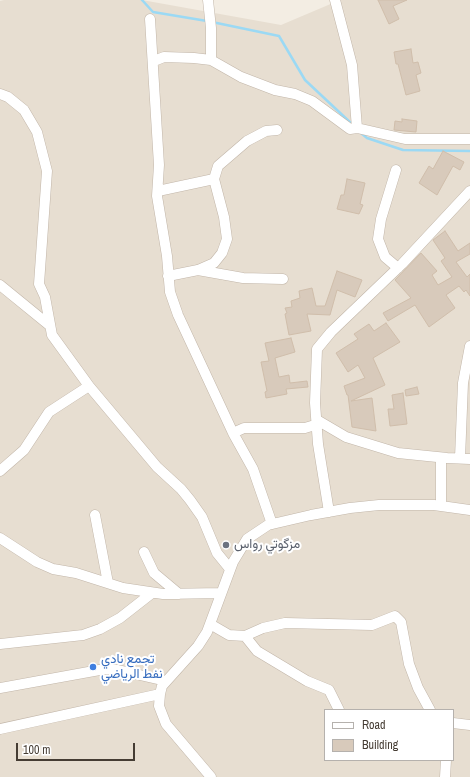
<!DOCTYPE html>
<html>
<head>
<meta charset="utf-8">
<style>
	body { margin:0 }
	#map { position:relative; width:470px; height:777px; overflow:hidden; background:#f3ede3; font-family:"Archivo Narrow",sans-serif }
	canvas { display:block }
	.legend { position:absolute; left:324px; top:709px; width:130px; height:52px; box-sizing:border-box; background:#fff; border:1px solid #b5b1ad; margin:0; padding:5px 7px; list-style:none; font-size:12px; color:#453c33 }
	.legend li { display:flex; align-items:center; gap:8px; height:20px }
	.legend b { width:20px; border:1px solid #b5b1ad }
	.scale { position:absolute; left:16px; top:743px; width:119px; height:18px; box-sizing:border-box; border:2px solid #453c33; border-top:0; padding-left:5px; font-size:12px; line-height:14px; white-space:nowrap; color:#453c33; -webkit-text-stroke:3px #fff; paint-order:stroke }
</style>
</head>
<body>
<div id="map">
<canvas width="470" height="777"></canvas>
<ul class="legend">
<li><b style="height:5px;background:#fff"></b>Road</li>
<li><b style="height:11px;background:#d8cabb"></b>Building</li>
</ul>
<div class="scale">100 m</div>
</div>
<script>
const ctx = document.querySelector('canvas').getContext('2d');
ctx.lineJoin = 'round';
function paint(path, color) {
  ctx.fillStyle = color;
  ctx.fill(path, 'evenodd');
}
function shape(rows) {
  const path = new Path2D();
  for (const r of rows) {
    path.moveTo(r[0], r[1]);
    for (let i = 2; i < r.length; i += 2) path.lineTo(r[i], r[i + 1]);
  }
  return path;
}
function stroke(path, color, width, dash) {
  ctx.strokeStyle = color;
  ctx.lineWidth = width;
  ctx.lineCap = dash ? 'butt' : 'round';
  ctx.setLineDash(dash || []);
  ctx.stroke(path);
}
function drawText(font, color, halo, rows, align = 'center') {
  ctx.font = font + ' "Archivo Narrow",Vazirmatn,sans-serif';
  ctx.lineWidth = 4;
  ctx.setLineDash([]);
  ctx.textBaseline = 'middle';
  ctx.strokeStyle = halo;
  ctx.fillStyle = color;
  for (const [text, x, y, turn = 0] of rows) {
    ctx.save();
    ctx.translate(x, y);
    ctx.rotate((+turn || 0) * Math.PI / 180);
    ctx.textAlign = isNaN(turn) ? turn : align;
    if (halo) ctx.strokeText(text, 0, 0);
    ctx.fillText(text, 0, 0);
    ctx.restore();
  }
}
paint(shape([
	[4,0,142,0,281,25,340,0,470,0,470,777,0,777,0,1],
	[325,710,453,710,453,760,325,760]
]), '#e7ded1');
stroke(shape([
	[142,0,153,12,207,21],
	[212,22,279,36,305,80,353,125],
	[361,133,367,138,403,150,470,151]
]), '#9bd9f4', 2.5);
const building = shape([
	[378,0,407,0,393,6,399,19,389,24,378,0],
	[411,49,413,63,418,62,421,73,416,75,420,91,406,95,398,64,396,64,394,52,411,49],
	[402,119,417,121,416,132,394,130,395,121,402,122,402,119],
	[443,151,464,162,460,170,453,166,437,195,419,183,429,166,433,169,443,151],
	[347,179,365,183,360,204,363,205,359,214,337,209,341,195,344,195,347,179],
	[445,231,458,251,470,243,470,254,456,262,467,277,470,274,470,296,466,290,464,292,459,286,446,295,455,308,429,327,415,305,388,321,383,313,411,298,395,280,421,253,437,271,432,275,438,285,452,277,441,261,445,258,433,240,445,231],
	[337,271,362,280,355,297,337,290,330,315,307,314,311,331,289,335,285,314,287,313,285,308,292,307,291,301,300,298,299,291,312,288,316,306,325,306,337,271],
	[386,323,400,342,373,358,385,385,351,401,372,398,376,431,352,427,348,395,347,395,344,386,365,378,358,365,348,372,336,353,358,339,354,334,369,324,374,331,386,323],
	[291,338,295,352,275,358,279,377,289,375,290,383,307,381,308,387,286,389,287,394,266,398,265,392,267,391,261,362,269,361,265,343,291,338],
	[417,387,419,394,406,396,405,390,417,387],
	[403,393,407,424,390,426,388,409,394,409,392,395,403,393]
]);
paint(building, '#d8cabb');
stroke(building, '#d0beab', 1);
const minor = shape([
	[208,0,211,28,211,60],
	[335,0,352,65,357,128],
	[150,19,159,165,157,196,167,256,170,292,178,315,233,433,253,469,272,524],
	[154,61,164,57,194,58,211,60,241,77,275,90,295,94,312,101,350,129,357,128,405,139,470,139],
	[0,94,8,97,24,110,37,132,47,171,39,284,45,297,52,335,89,386,157,467,181,489,190,500,202,517,217,553,230,569],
	[396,170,381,219,378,239,385,257,398,268],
	[158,191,214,179],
	[198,270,243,278,283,279],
	[168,276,198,270,214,263,222,253,227,239,224,217,214,179,218,166,247,141,266,131,277,130],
	[0,285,49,325],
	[317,420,346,437,398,453,447,458,470,459],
	[233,433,244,428,305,428,318,424],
	[460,458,463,383,470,346],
	[0,471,24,450,49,412,89,386],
	[441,506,441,458],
	[329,512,318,444,315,403,317,349,331,332,402,264,470,191],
	[95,515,108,583],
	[0,538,37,562,53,569,76,573,123,588,163,594,221,593],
	[144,552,154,573,179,594],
	[210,624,229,635,245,636,263,628,285,623,372,625,395,616,401,622,409,664,418,688,430,710],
	[245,636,257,651,307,681,329,690,339,710],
	[0,644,83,635,100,629,120,618,152,593],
	[0,688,105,669,118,670,166,681],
	[453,723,470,725],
	[0,729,160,694],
	[211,777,166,724,159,706,160,694,162,686,198,646,207,632,233,562,247,539,268,525,311,515,350,508,379,505,434,505,470,510],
	[445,777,446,760]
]);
stroke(minor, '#c2b6a9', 11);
stroke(minor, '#fff', 10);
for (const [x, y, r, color] of [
	[226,545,4,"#6b7280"],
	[93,667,4,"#3f7fe0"]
]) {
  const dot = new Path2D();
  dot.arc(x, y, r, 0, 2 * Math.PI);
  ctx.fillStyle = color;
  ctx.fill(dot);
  stroke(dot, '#fff', 1.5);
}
drawText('13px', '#5b616d', '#fff', [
	["مزگوتي رواس",234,545]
], 'left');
drawText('13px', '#366cbe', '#fff', [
	["تجمع نادي",101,660],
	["نفط الرياضي",101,675]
], 'left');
</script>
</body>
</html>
